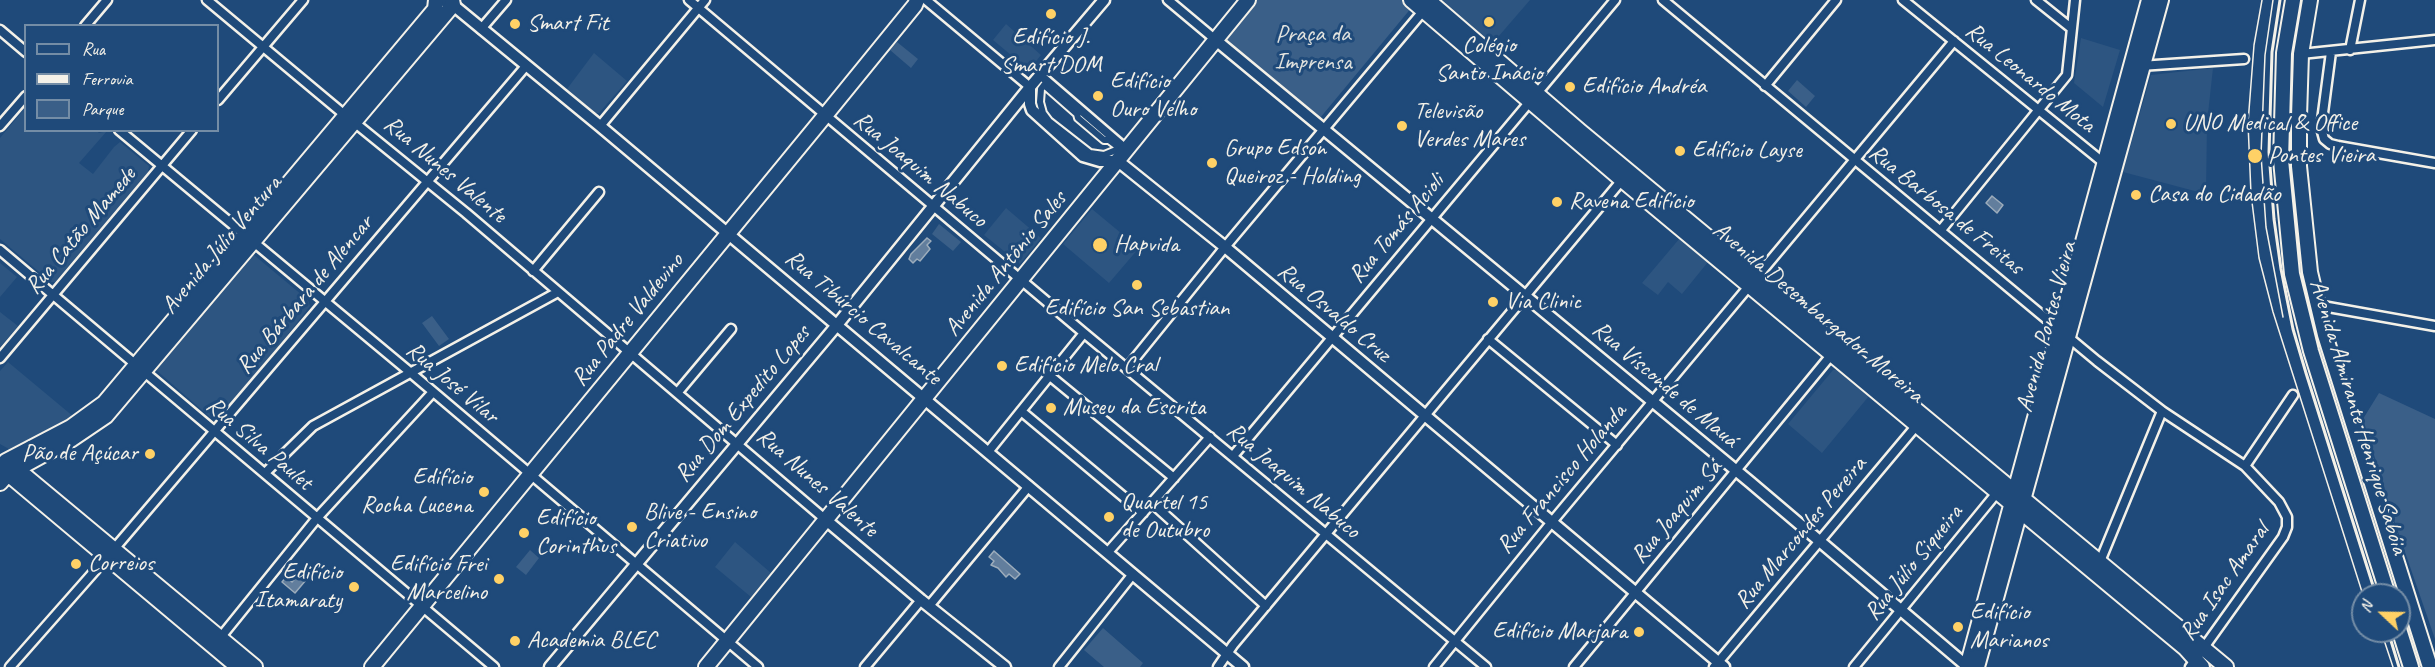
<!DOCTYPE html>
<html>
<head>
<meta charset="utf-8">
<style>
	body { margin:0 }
	#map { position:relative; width:2435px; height:667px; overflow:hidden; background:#1f4a7a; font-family:Caveat,sans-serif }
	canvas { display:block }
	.legend { position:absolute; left:24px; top:24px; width:195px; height:108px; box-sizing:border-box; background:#1f4a7a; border:2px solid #748da6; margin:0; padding:8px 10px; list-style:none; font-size:18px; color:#f4f1e8 }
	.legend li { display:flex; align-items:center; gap:12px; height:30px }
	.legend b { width:30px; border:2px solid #748da6 }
	.north { position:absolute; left:2351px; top:583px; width:60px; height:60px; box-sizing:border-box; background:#1f4a7a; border:2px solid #748da6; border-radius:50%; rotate:292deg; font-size:16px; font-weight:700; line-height:24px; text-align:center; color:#f4f1e8 }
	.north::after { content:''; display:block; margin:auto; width:21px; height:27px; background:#ffd166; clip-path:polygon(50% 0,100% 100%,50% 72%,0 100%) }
</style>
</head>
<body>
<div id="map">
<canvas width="2435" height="667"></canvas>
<ul class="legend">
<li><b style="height:8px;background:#1f4a7a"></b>Rua</li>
<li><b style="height:8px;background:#f4f1e8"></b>Ferrovia</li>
<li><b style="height:16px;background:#3a5f88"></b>Parque</li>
</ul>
<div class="north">N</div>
</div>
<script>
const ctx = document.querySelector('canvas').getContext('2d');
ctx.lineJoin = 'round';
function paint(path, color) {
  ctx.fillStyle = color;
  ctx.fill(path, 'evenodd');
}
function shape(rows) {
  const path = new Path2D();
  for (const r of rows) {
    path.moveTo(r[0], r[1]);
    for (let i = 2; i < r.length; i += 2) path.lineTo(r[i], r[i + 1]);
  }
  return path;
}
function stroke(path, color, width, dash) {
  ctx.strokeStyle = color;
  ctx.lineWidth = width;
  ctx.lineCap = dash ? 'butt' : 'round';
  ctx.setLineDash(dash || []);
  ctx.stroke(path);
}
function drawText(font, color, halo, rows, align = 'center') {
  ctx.font = font + ' Caveat,sans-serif';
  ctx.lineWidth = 6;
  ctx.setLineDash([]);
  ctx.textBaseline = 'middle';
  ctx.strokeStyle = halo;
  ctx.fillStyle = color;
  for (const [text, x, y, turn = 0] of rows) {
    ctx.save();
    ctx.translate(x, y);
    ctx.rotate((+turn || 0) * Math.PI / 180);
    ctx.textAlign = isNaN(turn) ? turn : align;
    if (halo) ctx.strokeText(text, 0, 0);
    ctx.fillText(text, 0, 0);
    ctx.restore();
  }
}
paint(shape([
	[1439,0,1530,0,1492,44],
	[1006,24,1041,55,1029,70,993,40],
	[2081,38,2120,50,2103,107,2074,83],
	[594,53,627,81,599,113,595,113,567,89],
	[2213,68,2207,123,2206,194,2123,172,2151,75],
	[25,108,26,130,96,130,99,133,107,131,79,163,93,174,114,147,120,142,149,166,148,172,55,282,51,282,0,239,0,138],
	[1006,208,1041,238,1020,264,984,235],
	[1092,209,1139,248,1109,283,1063,244],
	[1680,238,1708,262,1682,294,1668,282,1658,295,1642,283],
	[247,255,254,255,308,300,310,306,218,424,156,370,155,364],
	[0,263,17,277,0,297],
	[0,312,18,326,0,347],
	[8,362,74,417,56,429,9,449,0,444,0,371],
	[1833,370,1838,370,1869,396,1822,453,1788,424],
	[735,542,771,573,751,597,715,567]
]), '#2d5581');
paint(shape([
	[1254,0,1404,0,1412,7,1320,118,1223,38],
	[897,42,918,59,911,68,890,50],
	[1797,80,1815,96,1806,107,1788,91],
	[939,224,961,242,953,251,932,234],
	[432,316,449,339,439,346,422,323],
	[2379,393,2435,419,2435,639,2395,523,2363,419],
	[530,550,539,558,526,575,516,567],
	[1103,628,1143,663,1140,667,1104,667,1084,650]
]), '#3a5f88');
const water = shape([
	[1992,196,2003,205,1997,213,1986,203,1992,196],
	[927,238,931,241,927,245,930,249,920,261,917,259,913,263,909,259,911,254,927,238],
	[994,551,1020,574,1015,579,1009,574,1006,577,998,568,991,565,994,561,989,557,994,551],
	[299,574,306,580,295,593,282,582,286,577,292,582,299,574]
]);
paint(water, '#627e9d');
stroke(water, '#9cacbb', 1.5);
const pedestrian = shape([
	[1044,85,1077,114,1078,118,1104,140,1109,140,1117,146,1116,150,1104,155,1090,153,1049,121,1043,113,1040,102,1041,89,1044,85]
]);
const minor = shape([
	[207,0,346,116],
	[689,0,1084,333,1486,667],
	[926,0,1030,87],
	[1168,0,1217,41],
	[1663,0,2097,361,2162,411,2245,466,2279,502,2287,517,2287,527,2283,537,2190,667],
	[1903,0,2104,163],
	[2036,0,2071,28],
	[85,26,107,0],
	[481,29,506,0],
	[0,30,26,52],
	[2350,50,2360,0],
	[2331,52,2321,128,2324,139,2330,144,2338,146,2435,163],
	[2301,54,2435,40],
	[2140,66,2244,59],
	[1040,75,1127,150],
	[1765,86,1836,0],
	[218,100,303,0],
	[354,122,466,213,826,520],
	[0,126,26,96],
	[600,126,705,0],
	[119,130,411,373,758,667],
	[1941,230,2067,75,2075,0],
	[0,250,494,667],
	[533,271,599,192],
	[2317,305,2435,326],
	[1488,339,1617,445],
	[0,358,192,130],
	[1127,368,1225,247,1424,10],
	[1050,376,1174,478],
	[678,392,731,329],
	[1021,411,1143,513],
	[988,452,1084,333],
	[1233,456,1615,0],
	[2245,466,2293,395],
	[265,473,313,426,558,292],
	[1152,503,1266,606],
	[114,549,526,66],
	[1108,552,1210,437],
	[2099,564,2162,411],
	[929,606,1029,486],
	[220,638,317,518,433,392],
	[10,667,107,557],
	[865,667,921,600],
	[1059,667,1133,574],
	[1218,667,1233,645,1622,180],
	[1434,667,1551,523,1954,41],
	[1574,667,1832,354],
	[1714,667,1917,425],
	[1854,667,2000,489]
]);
const tertiary = shape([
	[441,0,453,5,600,126,1243,667],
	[1217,41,1750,482,1968,667],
	[1030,87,1030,104,1032,110,1083,156,1100,161,1118,161,1225,247,1724,667],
	[826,520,921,600,1005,667],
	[550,667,837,325,1030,87,1104,0]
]);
const primary = shape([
	[1411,0,1622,180,2185,648,2202,667],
	[1428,0,1580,131,2226,667],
	[11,464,255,667],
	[0,466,6,461,71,427,104,403,435,9,436,0],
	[2,469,238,667],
	[0,483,8,474,72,439,106,416,453,5,452,0],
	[372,667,819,123,915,5,917,0],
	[706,667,1248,0],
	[1967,667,2149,0],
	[1977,667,2161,0]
]);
const trunk = shape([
	[2293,0,2284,53,2281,160,2292,274,2311,351,2388,595],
	[2310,0,2301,54,2299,117,2299,166,2310,272,2325,335,2430,667],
	[2399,629,2411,667]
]);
stroke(pedestrian, '#f4f1e8', 10);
stroke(minor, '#f4f1e8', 13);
stroke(tertiary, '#f4f1e8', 15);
stroke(primary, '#f4f1e8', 18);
stroke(trunk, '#f4f1e8', 18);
stroke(pedestrian, '#1f4a7a', 6);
stroke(minor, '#1f4a7a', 8);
stroke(tertiary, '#1f4a7a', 10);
stroke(primary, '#1f4a7a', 14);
stroke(trunk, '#1f4a7a', 14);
stroke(shape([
	[2262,0,2254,45,2248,123,2251,194,2259,258,2273,312,2363,595],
	[2273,0,2265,55,2261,155,2266,227,2283,317],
	[2381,631,2393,667]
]), '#f4f1e8', 1.5);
stroke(shape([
	[2280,0,2272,52,2269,152,2274,219,2281,269,2293,329,2306,373,2376,595],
	[2388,631,2399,667]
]), '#f4f1e8', 3);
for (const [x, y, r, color] of [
	[1051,14,6,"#ffd166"],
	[1489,22,6,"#ffd166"],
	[515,24,6,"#ffd166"],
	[1570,87,6,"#ffd166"],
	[1098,96,6,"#ffd166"],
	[2171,124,6,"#ffd166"],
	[1402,126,6,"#ffd166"],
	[1680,151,6,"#ffd166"],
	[2255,156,8,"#ffd166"],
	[1212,163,6,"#ffd166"],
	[2136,195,6,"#ffd166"],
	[1557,202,6,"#ffd166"],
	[1100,245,8,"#ffd166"],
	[1137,285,6,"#ffd166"],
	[1493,302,6,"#ffd166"],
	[1002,366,6,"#ffd166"],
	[1051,408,6,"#ffd166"],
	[150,454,6,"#ffd166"],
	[484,492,6,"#ffd166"],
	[1109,517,6,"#ffd166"],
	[632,527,6,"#ffd166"],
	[524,533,6,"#ffd166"],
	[76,564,6,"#ffd166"],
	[499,579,6,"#ffd166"],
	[354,587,6,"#ffd166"],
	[1958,627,6,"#ffd166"],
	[1639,632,6,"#ffd166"],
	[515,641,6,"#ffd166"]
]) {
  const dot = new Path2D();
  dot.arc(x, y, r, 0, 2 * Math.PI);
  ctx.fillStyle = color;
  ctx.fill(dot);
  stroke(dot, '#1f4a7a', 2);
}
drawText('24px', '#f4f1e8', '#1f4a7a', [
	["Smart Fit",527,24],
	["Edifício J.",1051,38,"center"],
	["Smart DOM",1051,66,"center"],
	["Colégio",1489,46,"center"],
	["Santo Inácio",1489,74,"center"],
	["Edifício",1110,82],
	["Ouro Velho",1110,110],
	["Edifício Andréa",1582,87],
	["Televisão",1414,112],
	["Verdes Mares",1414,140],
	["UNO Medical & Office",2183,124],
	["Grupo Edson",1224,149],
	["Queiroz - Holding",1224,177],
	["Edifício Layse",1692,151],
	["Pontes Vieira",2268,156],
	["Casa do Cidadão",2148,195],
	["Ravena Edifício",1569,202],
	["Hapvida",1114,245],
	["Via Clinic",1505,302],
	["Edifício San Sebastian",1137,309,"center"],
	["Edifício Melo Cral",1014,366],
	["Museu da Escrita",1063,408],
	["Pão de Açúcar",138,454,"right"],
	["Edifício",472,478,"right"],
	["Rocha Lucena",472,506,"right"],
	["Quartel 15",1121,503],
	["de Outubro",1121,531],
	["Blive - Ensino",644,513],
	["Criativo",644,541],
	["Edifício",536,519],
	["Corinthus",536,547],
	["Correios",88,564],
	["Edifício Frei",487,565,"right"],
	["Marcelino",487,593,"right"],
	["Edifício",342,573,"right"],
	["Itamaraty",342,601,"right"],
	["Edifício",1970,613],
	["Marianos",1970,641],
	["Edifício Marjara",1627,632,"right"],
	["Academia BLEC",527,641]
], 'left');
drawText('24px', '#e1e2de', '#1f4a7a', [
	["Praça da",1313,35],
	["Imprensa",1313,63]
]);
drawText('24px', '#f4f1e8', '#1f4a7a', [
	["Rua Leonardo Mota",2030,78,39],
	["Rua Nunes Valente",445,170,40],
	["Rua Joaquim Nabuco",920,170,40],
	["Rua Barbosa de Freitas",1946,210,39],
	["Rua Tomás Acioli",1397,229,-50],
	["Rua Catão Mamede",81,231,-50],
	["Avenida Júlio Ventura",222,245,-50],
	["Avenida Antônio Sales",1006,264,-51],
	["Rua Bárbara de Alencar",305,295,-50],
	["Rua Osvaldo Cruz",1334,313,40],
	["Avenida Desembargador Moreira",1818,313,40],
	["Rua Tibúrcio Cavalcante",863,318,40],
	["Rua Padre Valdevino",628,320,-51],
	["Avenida Pontes Vieira",2047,327,-75],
	["Rua José Vilar",452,383,40],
	["Rua Visconde de Mauá",1665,385,40],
	["Rua Dom Expedito Lopes",743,404,-50],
	["Avenida Almirante Henrique Sabóia",2358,417,73],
	["Rua Silva Paulet",259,444,40],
	["Rua Francisco Holanda",1562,479,-50],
	["Rua Joaquim Nabuco",1293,481,40],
	["Rua Nunes Valente",817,483,41],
	["Rua Joaquim Sá",1677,512,-50],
	["Rua Marcondes Pereira",1801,533,-50],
	["Rua Júlio Siqueira",1914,563,-51],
	["Rua Isac Amaral",2225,582,-55]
]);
</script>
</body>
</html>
